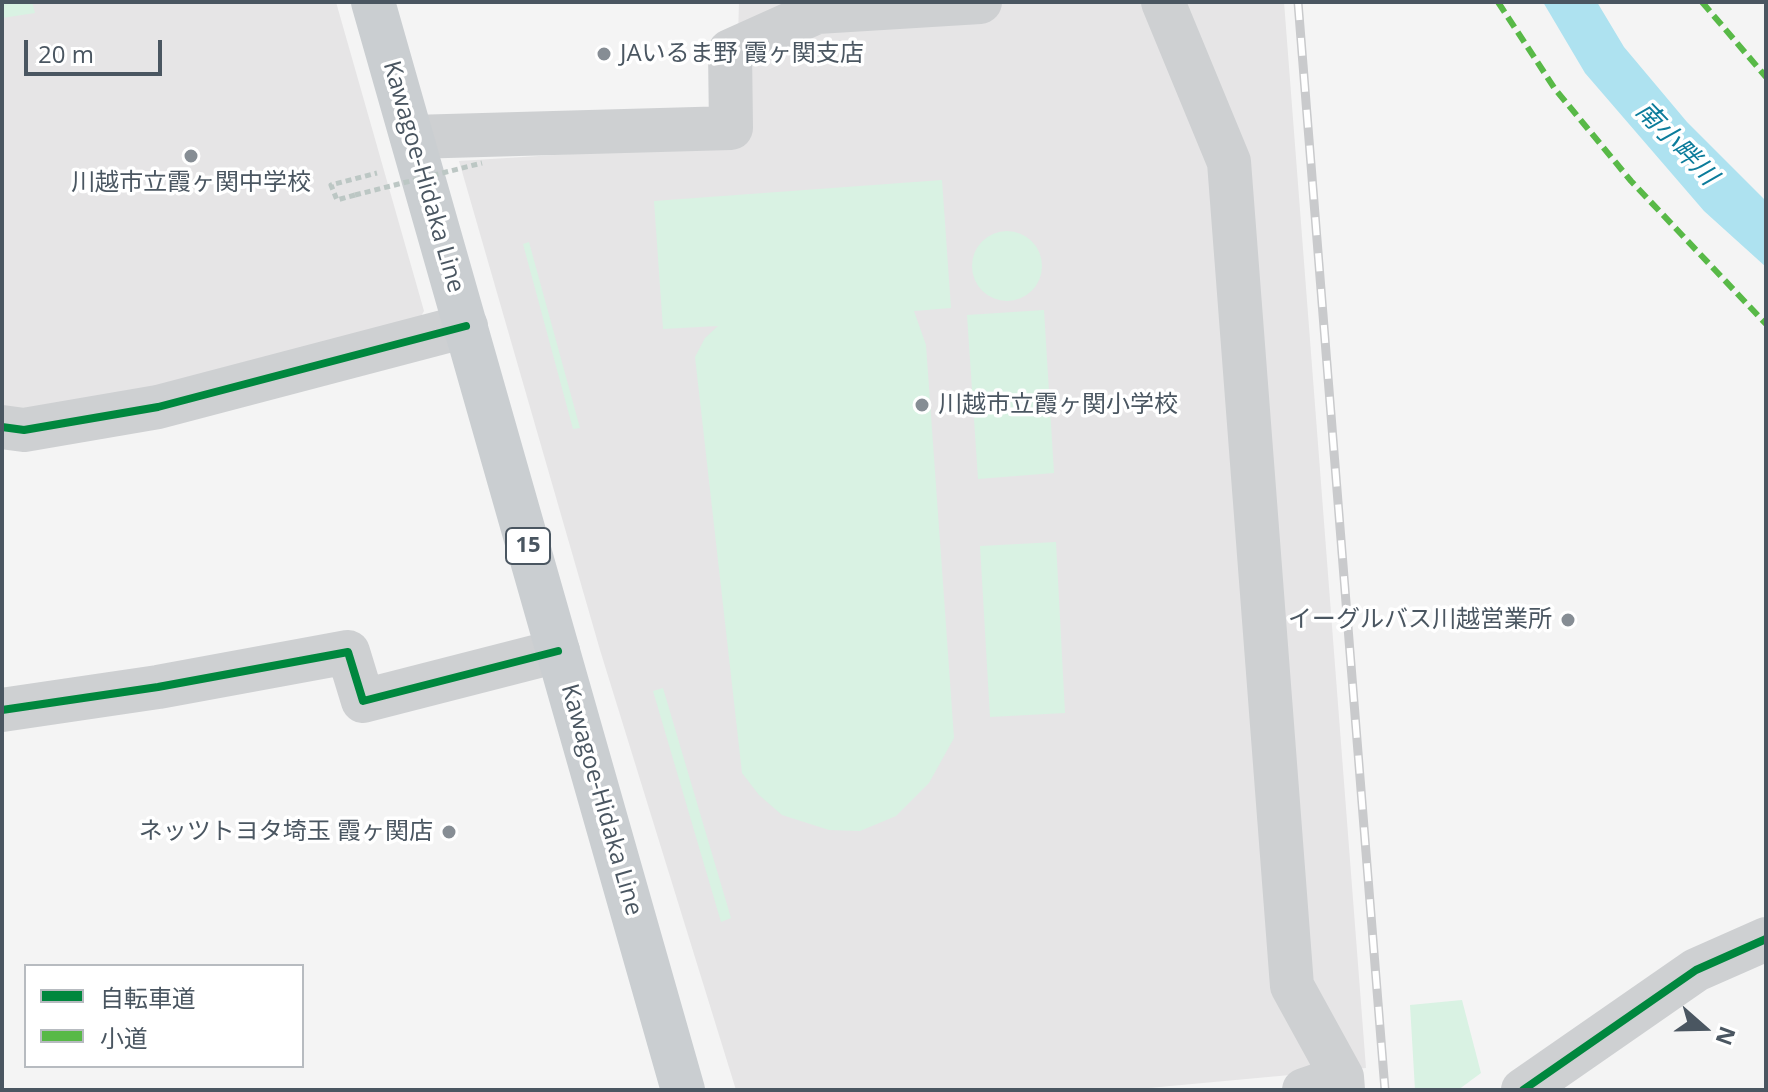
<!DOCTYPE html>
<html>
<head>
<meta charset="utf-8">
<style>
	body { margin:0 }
	#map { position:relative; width:1768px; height:1092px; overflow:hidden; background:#f4f4f4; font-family:"Open Sans","Noto Sans JP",sans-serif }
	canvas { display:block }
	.frame { position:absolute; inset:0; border:4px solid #4a5661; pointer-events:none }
	.legend { position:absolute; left:24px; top:964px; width:280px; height:104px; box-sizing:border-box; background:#fff; border:2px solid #b7bbc0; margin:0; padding:10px 14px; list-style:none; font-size:24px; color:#4a5661 }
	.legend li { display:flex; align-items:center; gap:16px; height:40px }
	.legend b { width:40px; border:2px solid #b7bbc0 }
	.north { position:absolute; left:1664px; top:988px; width:80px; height:80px; -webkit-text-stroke:6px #fff; paint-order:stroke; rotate:110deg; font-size:22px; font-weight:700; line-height:32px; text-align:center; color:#4a5661 }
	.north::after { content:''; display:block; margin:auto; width:28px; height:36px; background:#4a5661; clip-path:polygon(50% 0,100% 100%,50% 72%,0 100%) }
	.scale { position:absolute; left:24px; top:40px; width:138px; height:36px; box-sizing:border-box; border:4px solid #4a5661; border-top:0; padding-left:10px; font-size:24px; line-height:28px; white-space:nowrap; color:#4a5661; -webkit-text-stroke:6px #fff; paint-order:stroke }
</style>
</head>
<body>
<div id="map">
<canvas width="1768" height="1092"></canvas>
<div class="frame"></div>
<ul class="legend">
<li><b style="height:10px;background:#00873e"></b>自転車道</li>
<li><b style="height:10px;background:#58b947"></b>小道</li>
</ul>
<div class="north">N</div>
<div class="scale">20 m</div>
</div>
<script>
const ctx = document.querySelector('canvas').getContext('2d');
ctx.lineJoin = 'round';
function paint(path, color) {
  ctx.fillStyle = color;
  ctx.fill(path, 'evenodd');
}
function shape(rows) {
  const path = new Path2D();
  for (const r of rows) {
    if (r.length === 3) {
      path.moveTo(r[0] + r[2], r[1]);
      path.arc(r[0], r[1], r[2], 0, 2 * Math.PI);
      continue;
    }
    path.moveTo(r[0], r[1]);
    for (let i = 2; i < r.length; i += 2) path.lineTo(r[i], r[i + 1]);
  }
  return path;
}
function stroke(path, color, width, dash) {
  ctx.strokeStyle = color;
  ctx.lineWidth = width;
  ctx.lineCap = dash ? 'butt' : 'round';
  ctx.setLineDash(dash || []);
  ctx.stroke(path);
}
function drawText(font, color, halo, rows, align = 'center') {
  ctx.font = font + ' "Open Sans","Noto Sans JP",sans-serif';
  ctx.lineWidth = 7;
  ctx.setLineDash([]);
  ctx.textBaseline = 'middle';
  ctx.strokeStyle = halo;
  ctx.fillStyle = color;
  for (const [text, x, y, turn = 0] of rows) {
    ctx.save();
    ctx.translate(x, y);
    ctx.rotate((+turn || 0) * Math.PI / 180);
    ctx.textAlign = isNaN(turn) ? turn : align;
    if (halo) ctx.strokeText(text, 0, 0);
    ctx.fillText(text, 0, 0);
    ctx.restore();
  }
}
paint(shape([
	[2,2,336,2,424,311,415,327,71,413,2,415],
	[739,2,1284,2,1366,1068,1127,1090,736,1090,600,650,459,161,714,145,713,38,738,36]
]), '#e6e5e6');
paint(shape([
	[2,2,32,2,35,13,2,18],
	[942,180,951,308,914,311,926,345,954,738,929,783,896,816,860,831,829,830,782,815,759,795,742,773,695,357,705,338,718,326,663,329,654,201],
	[1007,266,35],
	[529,242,580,428,573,429,523,244],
	[1044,310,1054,473,978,479,967,315],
	[1056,542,1065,713,990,717,980,546],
	[663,688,731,918,721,922,653,691],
	[1462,1000,1481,1073,1458,1090,1415,1090,1410,1005]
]), '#d9f2e3');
paint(shape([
	[1543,2,1597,2,1624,47,1687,122,1766,201,1766,267,1704,211,1585,73]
]), '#aee2f0');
stroke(shape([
	[355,195,337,200,331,185,377,173]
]), '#bcc7c4', 5, [6, 4]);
stroke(shape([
	[1163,2,1229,162,1292,986,1342,1077],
	[412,137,731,128,730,51,817,12,980,2],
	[2,427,24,430,158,407,466,326],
	[2,710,158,687,348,652,363,701,558,651],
	[1304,1090,1342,1077,1343,1090],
	[1523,1090,1696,970,1766,939]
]), '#ced0d2', 44);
stroke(shape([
	[373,2,683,1090]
]), '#caced1', 44);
const rail = shape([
	[1298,2,1385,1090]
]);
stroke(rail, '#c9cacc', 9);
stroke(rail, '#fff', 6, [18]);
stroke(shape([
	[355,195,482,163]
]), '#bcc7c4', 5, [6, 4]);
stroke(shape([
	[1498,2,1555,89,1631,181,1766,324],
	[1702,2,1766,77]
]), '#58b947', 6, [12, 6]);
stroke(shape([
	[2,427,24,430,158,407,466,326],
	[2,710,158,687,348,652,363,701,558,651],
	[1523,1090,1696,970,1766,939]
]), '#00873e', 8);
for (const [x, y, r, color] of [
	[604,54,8,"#868d94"],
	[191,156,8,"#868d94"],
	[922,405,8,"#868d94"],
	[1568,620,8,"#868d94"],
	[449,832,8,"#868d94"]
]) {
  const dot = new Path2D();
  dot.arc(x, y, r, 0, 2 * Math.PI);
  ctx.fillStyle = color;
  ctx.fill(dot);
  stroke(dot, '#fff', 3);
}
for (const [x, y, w] of [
	[528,546,44]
]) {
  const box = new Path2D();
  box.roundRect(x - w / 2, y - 18, w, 36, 6);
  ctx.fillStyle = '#fff';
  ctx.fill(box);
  stroke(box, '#4a5661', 2);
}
drawText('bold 22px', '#4a5661', null, [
	["15",528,546]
]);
drawText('24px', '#4a5661', '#fff', [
	["JAいるま野 霞ヶ関支店",620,54],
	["川越市立霞ヶ関中学校",191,183,"center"],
	["川越市立霞ヶ関小学校",938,405],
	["イーグルバス川越営業所",1552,620,"right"],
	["ネッツトヨタ埼玉 霞ヶ関店",433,832,"right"]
], 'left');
drawText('24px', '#4a5661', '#fff', [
	["Kawagoe-Hidaka Line",423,177,74],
	["Kawagoe-Hidaka Line",601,800,74]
]);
drawText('italic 26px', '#0c7c9b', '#fff', [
	["南小畔川",1676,144,46]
]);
</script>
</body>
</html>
